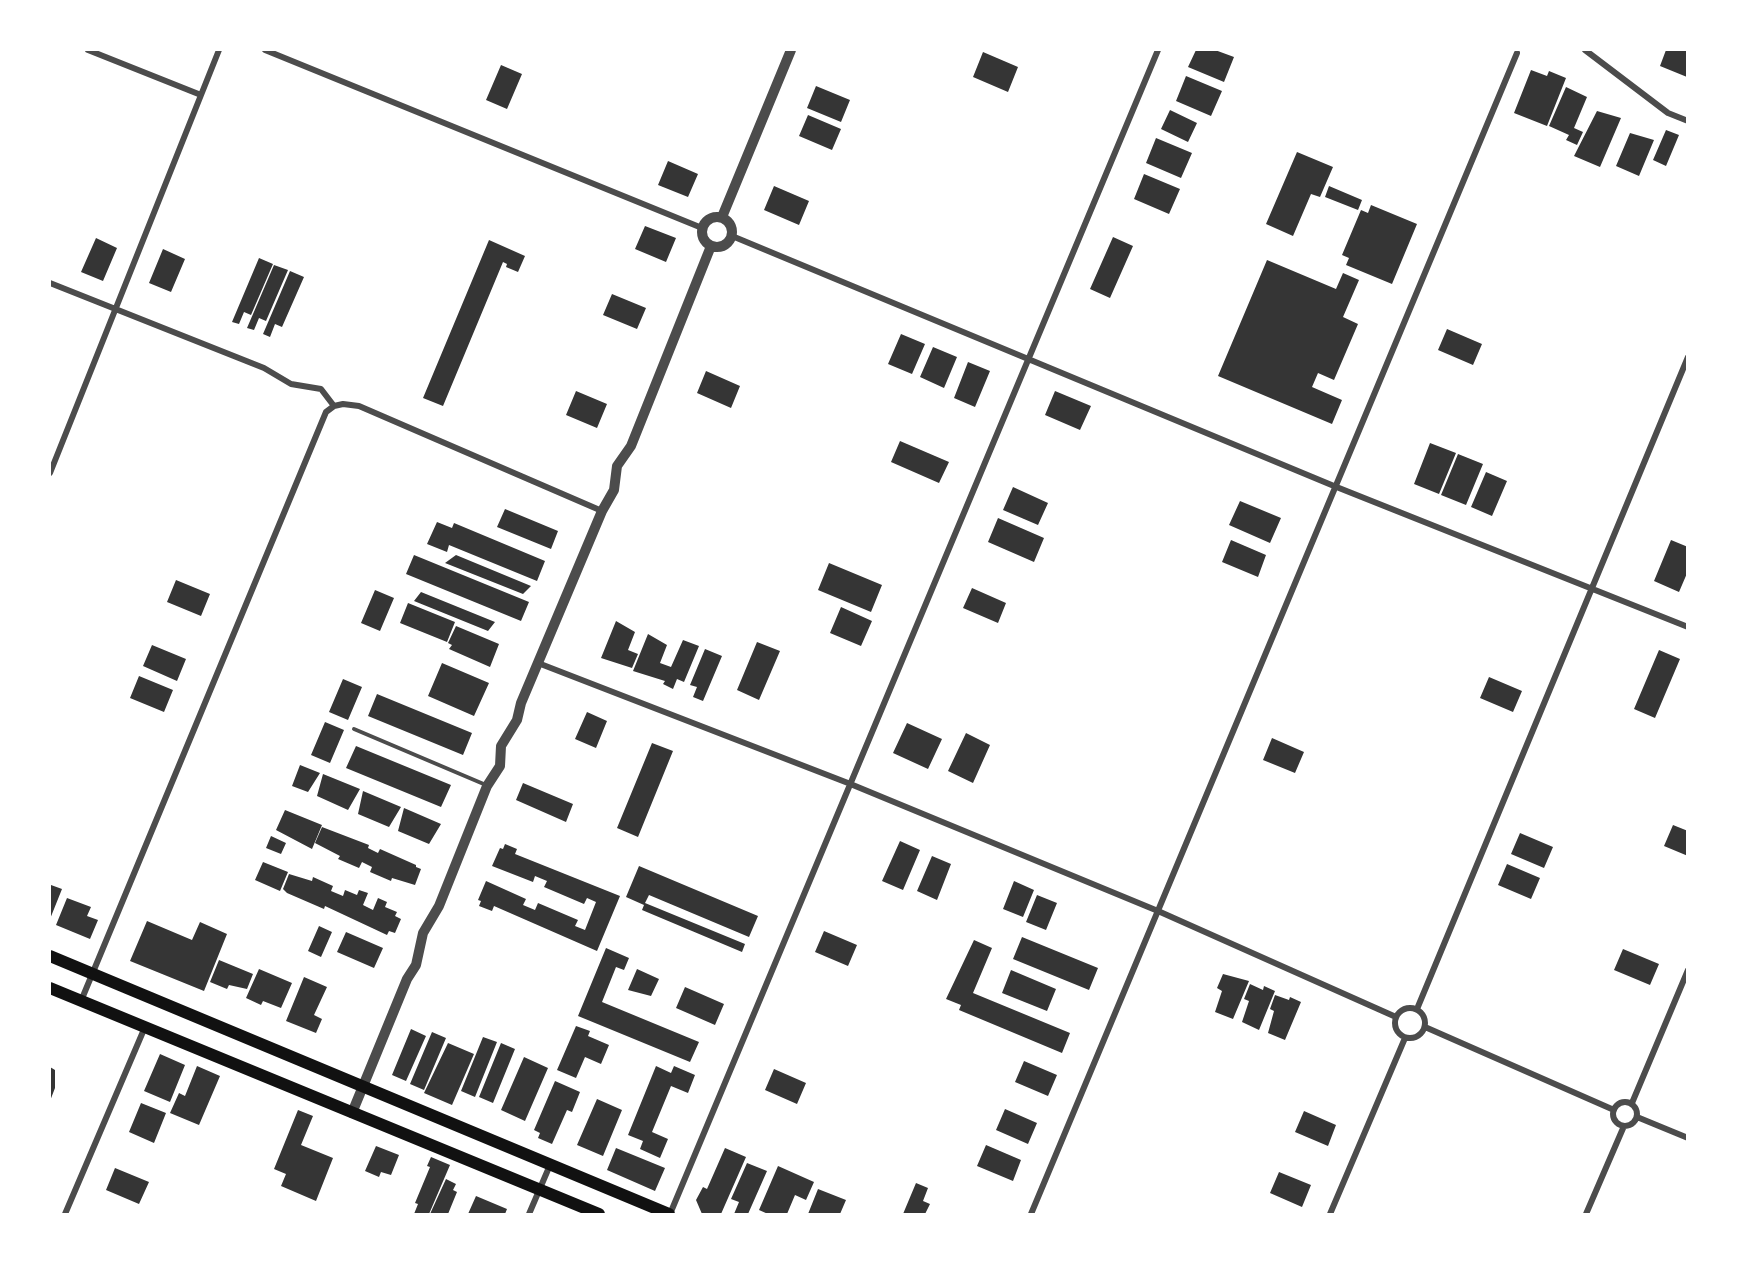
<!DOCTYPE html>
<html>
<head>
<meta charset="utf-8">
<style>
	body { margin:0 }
	#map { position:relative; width:1737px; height:1264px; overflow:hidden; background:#fff; font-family:Poppins,sans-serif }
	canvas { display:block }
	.frame { position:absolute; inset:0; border:51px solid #fff; pointer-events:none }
</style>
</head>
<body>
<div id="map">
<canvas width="1737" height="1264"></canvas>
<div class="frame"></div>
</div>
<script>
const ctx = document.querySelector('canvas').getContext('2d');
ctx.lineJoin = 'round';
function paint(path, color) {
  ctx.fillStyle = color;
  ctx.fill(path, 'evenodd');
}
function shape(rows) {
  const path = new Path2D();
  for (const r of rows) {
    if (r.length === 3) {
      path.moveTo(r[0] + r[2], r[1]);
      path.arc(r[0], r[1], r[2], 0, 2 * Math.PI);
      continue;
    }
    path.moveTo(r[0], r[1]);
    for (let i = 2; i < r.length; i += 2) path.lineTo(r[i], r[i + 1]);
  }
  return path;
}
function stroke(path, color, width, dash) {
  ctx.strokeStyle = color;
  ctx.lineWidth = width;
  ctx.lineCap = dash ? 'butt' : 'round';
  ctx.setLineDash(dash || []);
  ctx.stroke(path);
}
paint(shape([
	[1196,50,1215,50,1234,57,1224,82,1188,67],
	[1666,50,1688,50,1687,77,1660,66],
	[983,52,1018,67,1008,92,973,77],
	[501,65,522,74,507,109,486,100],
	[1531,70,1547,76,1549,71,1566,78,1547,126,1514,113],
	[1186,76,1222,91,1211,116,1176,101],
	[816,86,850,100,841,122,807,108],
	[1566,87,1587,97,1574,128,1583,132,1577,145,1566,140,1569,135,1549,126],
	[1170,110,1197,123,1188,142,1161,129],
	[1597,111,1621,118,1600,167,1574,156],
	[808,115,841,129,832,150,799,136],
	[1666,130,1679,135,1666,166,1653,160],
	[1630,133,1654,140,1639,176,1616,166],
	[1156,138,1192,153,1181,178,1146,163],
	[1297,152,1333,167,1320,197,1311,194,1293,236,1266,224],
	[668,161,698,174,688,197,658,185],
	[1144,174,1180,189,1169,214,1134,199],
	[774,186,809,201,799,225,764,210],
	[1329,186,1362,200,1358,210,1325,197],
	[1371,205,1417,224,1392,284,1346,265,1349,258,1342,255,1361,210,1368,213],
	[645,226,676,238,666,262,635,249],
	[1113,237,1133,246,1110,298,1090,289],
	[96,238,117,248,103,281,81,272],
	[489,240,525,256,518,272,506,267,507,264,503,262,443,406,423,398],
	[163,249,185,259,171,292,149,283],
	[259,258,273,264,251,315,244,312,239,324,232,322],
	[1267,260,1336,289,1343,273,1359,280,1343,317,1358,324,1334,380,1318,373,1312,387,1342,400,1332,424,1218,376],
	[274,265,288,270,266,321,259,318,254,330,247,328],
	[290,271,304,277,282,327,275,324,270,337,263,334],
	[612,294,646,308,637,329,603,315],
	[1447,329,1482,344,1473,365,1438,350],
	[901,334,925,344,912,374,888,364],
	[933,347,957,357,944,388,920,377],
	[968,362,990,371,975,407,954,398],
	[706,371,740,386,731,408,697,393],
	[576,391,607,404,597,428,566,415],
	[1055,391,1091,406,1080,430,1045,415],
	[900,441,949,462,939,483,891,462],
	[1430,443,1456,453,1439,494,1414,484],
	[1458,454,1483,464,1466,505,1441,495],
	[1486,472,1507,481,1492,516,1471,507],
	[1013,487,1048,503,1038,525,1003,510],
	[1240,501,1281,518,1270,543,1229,525],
	[505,509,558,531,551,549,497,527],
	[998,518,1044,538,1034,562,988,542],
	[437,522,452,528,454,523,545,561,537,581,449,545,447,552,427,544],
	[1231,540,1266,555,1258,577,1222,562],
	[1671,540,1688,547,1688,571,1679,592,1654,581],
	[414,555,529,602,521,621,406,574],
	[456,555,531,586,523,594,445,563],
	[829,563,882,585,871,612,818,590],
	[176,580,210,594,201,616,167,602],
	[972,588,1006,603,998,623,963,608],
	[375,590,394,598,380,631,361,623],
	[421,592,495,622,488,631,414,601],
	[408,603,455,622,447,642,400,623],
	[841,607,872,621,861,646,830,633],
	[616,621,635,632,628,650,638,654,632,668,601,658],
	[456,626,499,644,490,667,449,649,452,645,448,643],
	[648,634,667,645,660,663,671,667,683,640,699,646,684,682,677,679,673,689,663,684,665,681,633,671],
	[757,642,780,651,759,700,737,690],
	[152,645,186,659,177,681,143,666],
	[705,649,722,656,703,701,693,697,697,687,690,685],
	[1659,650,1680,659,1655,718,1634,709],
	[442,663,489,683,474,716,428,696],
	[139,676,173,690,164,712,130,698],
	[1489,677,1522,691,1513,712,1480,698],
	[343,679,362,687,348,720,329,712],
	[377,694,472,733,463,755,368,716],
	[587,712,607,721,596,748,575,739],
	[325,722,344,730,330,763,311,755],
	[907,723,942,739,928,769,893,753],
	[966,733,990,745,973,783,948,771],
	[1272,738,1304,752,1295,773,1263,760],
	[652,743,673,751,638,837,617,828],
	[356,746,451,785,441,807,346,768],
	[300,765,320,773,308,792,292,786],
	[323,774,360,789,348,810,317,796],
	[523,783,573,804,566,822,516,800],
	[363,791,401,807,389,827,358,814],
	[404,808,441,824,429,844,398,831],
	[285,810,322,825,312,849,276,830],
	[1673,825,1688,831,1688,856,1664,846],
	[322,827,369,845,368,848,378,853,380,849,416,865,416,867,421,869,415,885,392,878,391,881,370,872,372,867,362,862,359,868,338,859,340,856,315,843],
	[1520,833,1553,847,1544,868,1511,854],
	[271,836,286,843,281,854,266,848],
	[900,841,920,850,903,890,882,881],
	[505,844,517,849,515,854,620,896,597,951,494,906,492,911,479,906,481,901,478,900,486,881,526,899,523,905,535,910,538,903,578,920,575,926,585,930,596,902,587,898,584,904,544,887,547,881,535,876,533,882,492,866,500,848,503,849],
	[932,856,951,864,937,900,917,891],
	[263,862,288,872,280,891,255,880],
	[1507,864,1540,878,1531,899,1498,885],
	[639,866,758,916,749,937,649,895,645,903,745,944,742,952,642,910,644,905,626,897],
	[289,874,312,881,313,877,333,886,331,891,343,896,345,890,357,895,359,890,368,893,363,905,373,910,378,898,387,902,385,907,397,912,395,916,401,919,395,933,389,931,387,935,325,906,324,909,287,893,283,889],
	[1014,881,1034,890,1023,917,1003,909],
	[51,885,62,889,50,919,50,889],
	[1037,895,1057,903,1046,930,1026,922],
	[67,898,91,907,87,916,98,920,90,939,56,925],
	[147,921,192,940,200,922,227,934,204,991,130,961],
	[319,926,332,932,321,957,308,951],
	[824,931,857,945,848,966,815,952],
	[346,932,383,948,374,968,337,952],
	[1022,937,1098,968,1089,990,1013,959],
	[974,940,992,948,973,993,1070,1033,1062,1053,959,1010,961,1005,946,999],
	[606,948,629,958,624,970,616,967,602,1002,699,1042,690,1062,578,1016],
	[1623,949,1659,964,1650,985,1614,970],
	[219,960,253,974,247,989,229,985,227,989,210,982],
	[259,969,292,983,281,1008,263,1001,261,1005,246,998],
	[637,969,659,979,651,996,628,990],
	[1011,970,1056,989,1047,1011,1002,993],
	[1223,974,1249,981,1233,1019,1215,1012,1222,991,1217,988],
	[304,977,327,987,314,1015,322,1019,316,1033,286,1021],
	[1250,984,1263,990,1264,986,1275,991,1259,1030,1242,1022,1249,1001,1244,999],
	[685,987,724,1004,715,1025,676,1008],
	[1275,995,1289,1000,1290,997,1301,1002,1285,1040,1268,1033,1274,1011,1270,1009],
	[576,1026,590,1031,588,1036,609,1045,601,1064,585,1057,576,1078,557,1070],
	[411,1029,426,1036,406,1081,392,1075],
	[432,1032,446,1038,424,1090,410,1084],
	[483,1037,497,1042,475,1097,461,1091],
	[448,1043,474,1054,452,1105,424,1093],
	[501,1043,515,1049,493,1103,479,1097],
	[160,1054,185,1065,170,1102,144,1091],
	[524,1057,548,1068,525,1121,501,1110],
	[1024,1061,1057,1075,1048,1096,1015,1082],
	[197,1066,220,1076,199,1125,170,1113,179,1093,185,1096],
	[656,1066,671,1073,674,1066,695,1075,688,1093,671,1086,652,1132,668,1139,660,1158,640,1149,643,1141,628,1135],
	[50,1067,55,1070,55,1088,50,1101],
	[774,1069,806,1083,797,1104,765,1090],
	[555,1081,580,1092,572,1112,567,1110,552,1144,538,1138,540,1133,534,1130],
	[597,1099,622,1110,603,1156,577,1145],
	[141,1103,166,1113,154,1143,129,1132],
	[1005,1109,1037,1123,1028,1144,996,1130],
	[298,1110,313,1116,301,1145,333,1158,316,1201,281,1186,286,1174,274,1169],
	[1304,1111,1336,1125,1328,1146,1295,1132],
	[986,1145,1021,1160,1013,1181,977,1166],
	[376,1146,399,1155,391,1175,381,1172,379,1177,365,1171],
	[616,1148,665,1168,655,1191,607,1170],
	[725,1148,746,1157,721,1214,702,1214,696,1200,703,1187,707,1189],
	[431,1157,450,1165,429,1214,414,1214,418,1204,415,1203,430,1167,427,1166],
	[747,1163,767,1171,748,1214,734,1214,739,1202,731,1199],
	[778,1166,814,1182,806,1200,795,1195,787,1214,768,1214,759,1210],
	[115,1168,149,1182,139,1204,106,1190],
	[1279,1172,1311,1185,1302,1207,1270,1193],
	[446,1179,456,1184,453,1190,457,1192,448,1214,430,1214],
	[916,1183,928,1188,923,1201,930,1204,925,1214,903,1214],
	[818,1189,846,1200,840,1214,808,1214],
	[476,1196,507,1209,505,1214,468,1214]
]), '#353535');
stroke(shape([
	[354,729,486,785]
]), '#4c4c4c', 4);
stroke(shape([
	[88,50,201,95],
	[265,50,702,228],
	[1585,50,1668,113,1688,121],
	[732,236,1334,486,1688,627],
	[50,283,264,368,291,384,321,389,334,406],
	[334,406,343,404,359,406,602,511],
	[50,473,219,50],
	[538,663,848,783,1158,911,1396,1017],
	[81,1001,326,412,334,406],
	[1410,1023,15],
	[1417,1009,1688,357],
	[1425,1027,1614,1110],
	[1625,1114,12],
	[1632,1103,1688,970],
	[1637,1117,1688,1138],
	[65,1214,145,1027],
	[529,1214,550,1165],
	[670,1214,1158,50],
	[1031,1214,1517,53],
	[1330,1214,1405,1038],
	[1586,1214,1624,1126]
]), '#4c4c4c', 6);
stroke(shape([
	[717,232,15],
	[722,217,791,50],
	[352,1113,407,979,416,965,423,933,439,906,487,786,500,766,501,746,517,720,521,703,602,511,614,490,617,466,631,446,711,246]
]), '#4c4c4c', 10);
stroke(shape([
	[50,956,669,1214],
	[50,988,599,1214]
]), '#111', 12);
</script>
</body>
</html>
